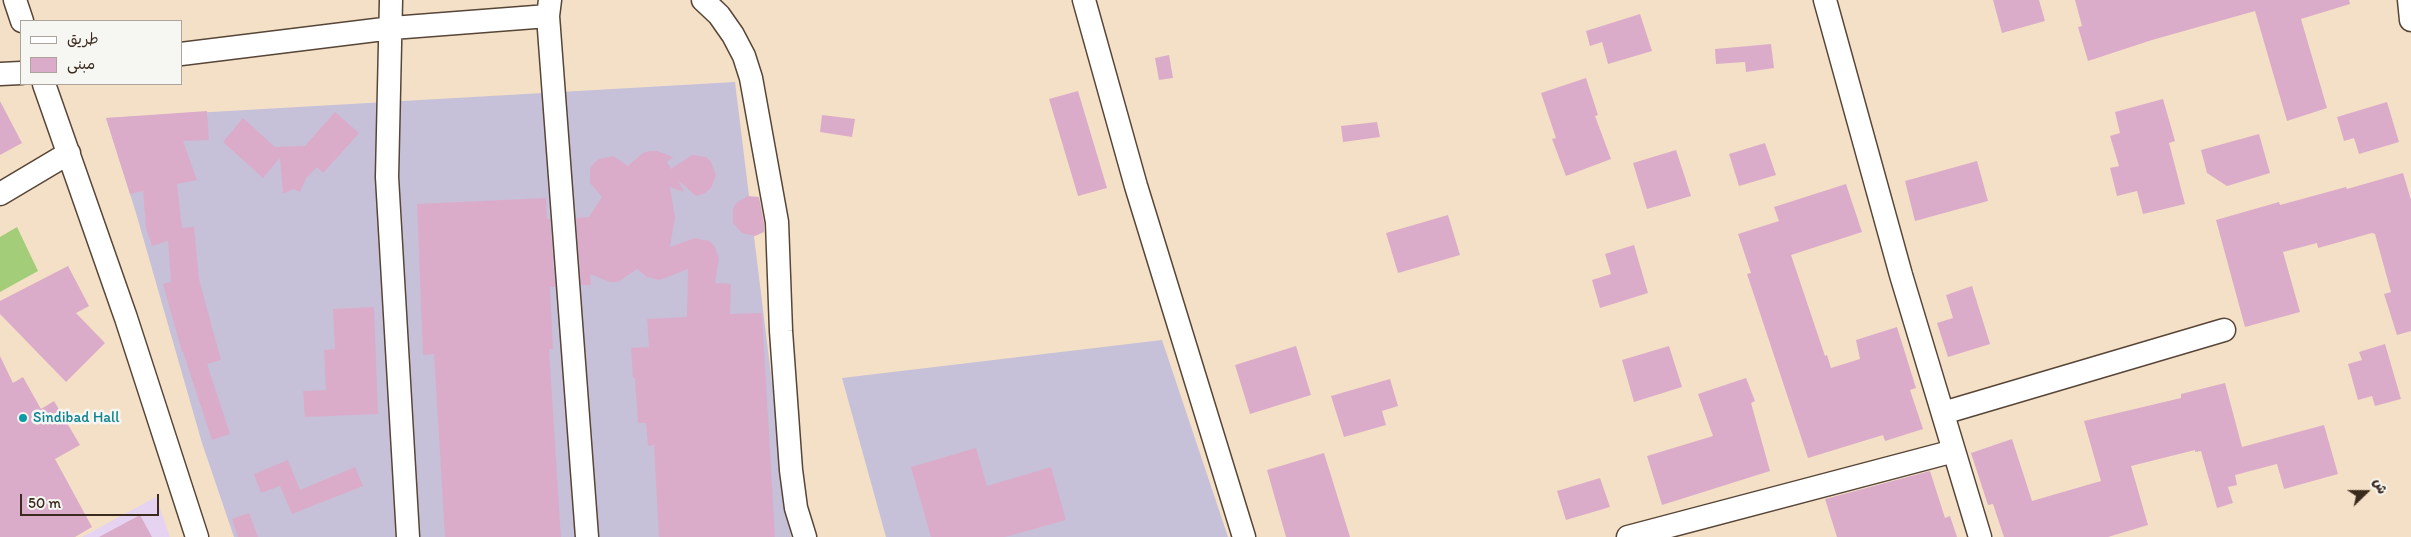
<!DOCTYPE html>
<html>
<head>
<meta charset="utf-8">
<style>
	body { margin:0 }
	#map { position:relative; width:2411px; height:537px; overflow:hidden; background:#f4e0c6; font-family:Itim,"Playpen Sans Arabic",sans-serif }
	canvas { display:block }
	.legend { position:absolute; left:20px; top:20px; width:162px; height:65px; box-sizing:border-box; background:#f6f6f2; border:1px solid #aba49d; margin:0; padding:6px 9px; list-style:none; font-size:15px; color:#3b2a1e }
	.legend li { display:flex; align-items:center; gap:10px; height:25px }
	.legend b { width:25px; border:1px solid #aba49d }
	.north { position:absolute; left:2341px; top:467px; width:50px; height:50px; -webkit-text-stroke:4px #f6f6f2; paint-order:stroke; rotate:68deg; font-size:14px; font-weight:700; line-height:20px; text-align:center; color:#3b2a1e }
	.north::after { content:''; display:block; margin:auto; width:18px; height:22px; background:#3b2a1e; clip-path:polygon(50% 0,100% 100%,50% 72%,0 100%) }
	.scale { position:absolute; left:20px; top:494px; width:139px; height:22px; box-sizing:border-box; border:2px solid #3b2a1e; border-top:0; padding-left:6px; font-size:15px; line-height:18px; white-space:nowrap; color:#3b2a1e; -webkit-text-stroke:4px #f6f6f2; paint-order:stroke }
</style>
</head>
<body>
<div id="map">
<canvas width="2411" height="537"></canvas>
<ul class="legend">
<li><b style="height:6px;background:#fff"></b>طريق</li>
<li><b style="height:14px;background:#dbacc9"></b>مبنى</li>
</ul>
<div class="north">ش</div>
<div class="scale">50 m</div>
</div>
<script>
const ctx = document.querySelector('canvas').getContext('2d');
ctx.lineJoin = 'round';
function paint(path, color) {
  ctx.fillStyle = color;
  ctx.fill(path, 'evenodd');
}
function shape(rows) {
  const path = new Path2D();
  for (const r of rows) {
    path.moveTo(r[0], r[1]);
    for (let i = 2; i < r.length; i += 2) path.lineTo(r[i], r[i + 1]);
  }
  return path;
}
function stroke(path, color, width, dash) {
  ctx.strokeStyle = color;
  ctx.lineWidth = width;
  ctx.lineCap = dash ? 'butt' : 'round';
  ctx.setLineDash(dash || []);
  ctx.stroke(path);
}
function drawText(font, color, halo, rows, align = 'center') {
  ctx.font = font + ' Itim,sans-serif';
  ctx.lineWidth = 5;
  ctx.setLineDash([]);
  ctx.textBaseline = 'middle';
  ctx.strokeStyle = halo;
  ctx.fillStyle = color;
  for (const [text, x, y, turn = 0] of rows) {
    ctx.save();
    ctx.translate(x, y);
    ctx.rotate((+turn || 0) * Math.PI / 180);
    ctx.textAlign = isNaN(turn) ? turn : align;
    if (halo) ctx.strokeText(text, 0, 0);
    ctx.fillText(text, 0, 0);
    ctx.restore();
  }
}
paint(shape([
	[156,497,170,537,82,537]
]), '#e5d3f1');
paint(shape([
	[735,82,791,537,234,537,202,443,136,213,106,118],
	[1162,340,1228,537,886,537,842,378]
]), '#c7c0d9');
paint(shape([
	[17,227,38,271,0,292,0,237]
]), '#a3cd79');
paint(shape([
	[1993,0,2039,0,2045,21,2002,33],
	[2075,0,2349,0,2350,4,2301,19,2327,108,2287,121,2255,11,2152,40,2088,61,2078,27,2082,26],
	[1640,14,1652,51,1608,64,1602,42,1590,46,1586,31],
	[1771,44,1774,68,1746,72,1745,62,1716,64,1715,49],
	[1169,55,1173,78,1159,80,1155,58],
	[1586,78,1598,115,1595,116,1611,159,1566,176,1552,139,1556,138,1541,93],
	[1078,91,1107,188,1078,196,1049,99],
	[2163,99,2175,141,2169,143,2185,204,2143,214,2137,191,2117,196,2110,168,2119,166,2110,136,2120,133,2115,112],
	[0,101,22,143,0,155],
	[2387,102,2399,142,2359,154,2354,138,2344,141,2337,117],
	[207,111,209,140,183,141,197,180,177,184,182,228,194,227,199,279,221,360,207,364,230,434,212,440,183,352,182,352,163,284,171,282,168,241,152,246,146,229,143,191,130,194,106,118],
	[335,112,359,133,323,173,317,167,306,178,300,192,293,189,283,194,280,158,263,178,223,142,243,118,275,147,305,146],
	[822,115,855,119,852,137,820,132],
	[1377,122,1380,137,1343,142,1341,126],
	[2259,134,2270,173,2227,186,2207,173,2201,150],
	[1765,143,1776,175,1739,186,1729,154],
	[1676,150,1691,196,1647,209,1633,163],
	[650,151,657,151,673,157,667,162,671,169,692,155,706,157,711,162,716,175,711,188,705,193,696,196,678,180,684,192,670,187,675,217,670,247,695,238,709,241,714,245,719,258,715,283,731,284,730,314,762,313,775,537,659,537,654,445,648,446,646,423,638,423,635,378,633,378,631,348,649,347,647,319,687,317,688,269,660,280,647,277,637,269,618,282,610,282,590,274,591,285,581,285,576,218,589,217,602,197,590,183,590,169,594,163,599,159,613,156,628,166,643,153],
	[1977,161,1988,201,1915,221,1905,181],
	[2403,173,2411,200,2411,331,2397,335,2384,294,2391,292,2375,234,2372,233,2318,248,2317,243,2283,252,2300,312,2245,327,2216,220,2279,202,2280,205,2346,187,2347,189],
	[1846,184,1862,232,1791,255,1825,356,1827,355,1831,368,1860,359,1856,340,1897,327,1916,388,1910,390,1923,429,1885,441,1883,435,1808,458,1747,274,1751,273,1738,234,1779,221,1774,207],
	[748,196,759,197,764,223,764,232,755,236,742,233,733,223,733,209,736,203],
	[546,198,547,219,550,219,555,287,550,287,553,349,549,349,561,537,445,537,434,354,423,355,417,204],
	[1448,215,1460,255,1398,273,1386,233],
	[1634,245,1648,293,1600,308,1592,280,1611,274,1605,254],
	[68,266,89,306,76,313,105,343,66,382,0,314,0,301],
	[1972,286,1990,344,1948,357,1937,323,1953,318,1946,295],
	[374,307,378,414,305,417,303,391,326,390,324,350,335,349,333,309],
	[2385,344,2401,399,2375,406,2372,396,2358,400,2348,364,2362,360,2359,352],
	[1296,346,1311,395,1250,414,1235,365],
	[1669,346,1682,387,1634,402,1622,360],
	[0,356,13,383,23,377,41,409,54,401,80,445,55,459,92,527,75,537,0,537],
	[1746,378,1755,401,1751,403,1770,471,1662,505,1647,456,1713,436,1698,394],
	[1390,379,1398,406,1382,411,1386,425,1344,437,1331,396],
	[2225,383,2242,447,2324,425,2338,474,2284,489,2277,464,2235,475,2237,485,2228,487,2233,503,2217,508,2201,451,2195,452,2195,450,2131,466,2148,525,2108,537,2004,537,1993,504,1988,505,1971,453,2012,439,2032,501,2101,481,2084,421,2181,398,2181,394],
	[976,448,987,486,1051,467,1066,520,1005,537,931,537,911,467],
	[1324,453,1350,537,1286,537,1267,470],
	[288,460,300,490,355,467,363,486,292,514,280,486,261,493,254,474],
	[1930,471,1945,518,1950,516,1957,537,1837,537,1825,499],
	[1600,478,1610,507,1566,520,1557,491],
	[249,513,258,537,238,537,232,519],
	[140,515,152,537,99,537]
]), '#dbacc9');
const minor = shape([
	[15,0,22,21],
	[391,0,387,177,408,537],
	[550,0,548,16,587,537],
	[703,0,719,15,733,35,744,56,751,78,777,222,781,331,791,470,796,508,805,537],
	[1084,0,1136,186,1244,537],
	[1825,0,1901,275,1980,537],
	[2409,0,2411,20],
	[181,54,392,28,548,16],
	[0,74,21,73],
	[44,84,126,318,197,537],
	[0,194,69,153],
	[1943,413,2224,330],
	[1628,537,1954,451]
]);
stroke(minor, '#574537', 25);
stroke(minor, '#fff', 22);
for (const [x, y, r, color] of [
	[23,418,5,"#0f9aa8"]
]) {
  const dot = new Path2D();
  dot.arc(x, y, r, 0, 2 * Math.PI);
  ctx.fillStyle = color;
  ctx.fill(dot);
  stroke(dot, '#f6f6f2', 2);
}
drawText('15px', '#0d838f', '#f6f6f2', [
	["Sindibad Hall",33,418]
], 'left');
</script>
</body>
</html>
